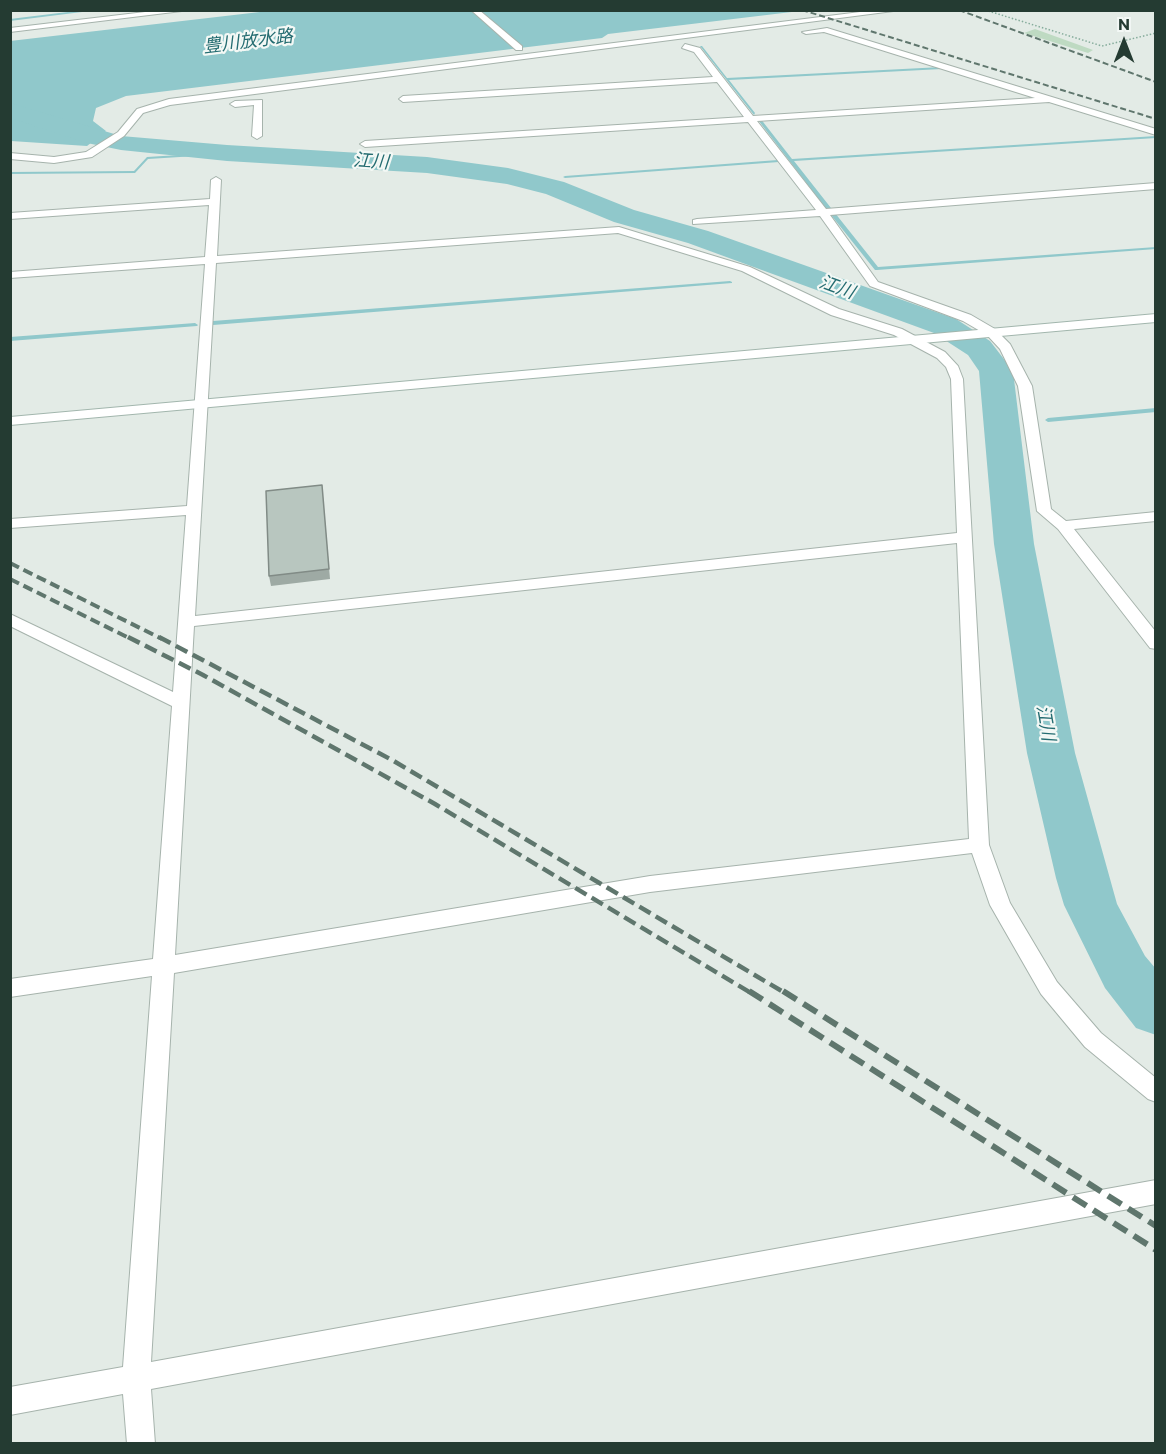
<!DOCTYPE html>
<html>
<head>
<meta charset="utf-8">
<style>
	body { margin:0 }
	#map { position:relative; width:1166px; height:1454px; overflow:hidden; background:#e3ebe6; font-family:Commissioner,sans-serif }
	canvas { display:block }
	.frame { position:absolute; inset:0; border:12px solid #243b32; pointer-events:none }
	.north { position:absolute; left:1094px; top:12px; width:60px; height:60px; -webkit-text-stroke:4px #f3f8f5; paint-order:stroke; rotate:0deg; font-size:16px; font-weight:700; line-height:24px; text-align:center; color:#243b32 }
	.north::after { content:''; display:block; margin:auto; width:21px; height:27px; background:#243b32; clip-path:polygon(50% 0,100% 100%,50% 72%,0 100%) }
</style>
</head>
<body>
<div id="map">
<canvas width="1166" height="1454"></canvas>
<div class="frame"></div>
<div class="north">N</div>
</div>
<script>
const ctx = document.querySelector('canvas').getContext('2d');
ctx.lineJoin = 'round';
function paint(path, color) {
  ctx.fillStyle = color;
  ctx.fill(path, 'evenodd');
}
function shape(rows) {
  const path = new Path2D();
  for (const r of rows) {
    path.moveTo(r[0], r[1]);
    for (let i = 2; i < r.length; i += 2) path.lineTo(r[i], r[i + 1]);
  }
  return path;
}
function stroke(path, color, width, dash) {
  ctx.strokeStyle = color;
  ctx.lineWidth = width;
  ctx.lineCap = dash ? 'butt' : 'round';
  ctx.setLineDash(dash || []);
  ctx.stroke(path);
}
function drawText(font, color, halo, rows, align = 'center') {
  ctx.font = font + ' Commissioner,"Noto Sans JP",sans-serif';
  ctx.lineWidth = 4.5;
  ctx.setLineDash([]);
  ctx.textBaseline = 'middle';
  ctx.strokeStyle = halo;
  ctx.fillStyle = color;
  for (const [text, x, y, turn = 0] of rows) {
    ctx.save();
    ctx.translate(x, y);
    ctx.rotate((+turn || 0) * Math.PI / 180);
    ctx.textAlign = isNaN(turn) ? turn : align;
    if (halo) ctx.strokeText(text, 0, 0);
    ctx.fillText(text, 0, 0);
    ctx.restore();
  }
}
paint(shape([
	[1035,29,1093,50,1088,53,1024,33]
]), '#bedac2');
paint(shape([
	[277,10,800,11,608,34,602,38,126,96,96,108,93,121,106,131,87,146,11,141,10,41]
]), '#90c8cb');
paint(shape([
	[84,10,98,10,10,21,10,19,84,10],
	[700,46,702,46,727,78,942,67,944,68,942,69,729,80,755,113,754,115,700,46],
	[758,118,760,118,792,159,1156,136,1156,138,794,161,831,208,831,209,829,210,827,210,758,120,758,118],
	[227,152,228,152,228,154,148,159,135,173,10,174,10,172,134,171,147,157,227,152],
	[778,160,780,161,779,162,565,178,563,177,565,176,778,160],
	[831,213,835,213,878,267,1156,247,1156,249,877,270,875,270,831,215,831,213],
	[730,281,732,282,732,283,213,325,210,323,213,321,730,281],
	[195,323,198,325,197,326,10,341,10,337,195,323],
	[1156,408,1156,412,1048,422,1045,420,1048,418,1156,408]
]), '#90c8cb');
paint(shape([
	[10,103,121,136,227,145,427,157,508,168,564,182,634,210,708,231,956,319,990,341,1013,371,1034,544,1075,753,1117,904,1145,956,1156,969,1156,1035,1136,1028,1105,988,1064,905,1056,878,1027,753,994,544,979,371,968,355,934,333,688,243,614,222,546,194,507,184,427,173,227,161,121,150,87,143,10,118,10,103]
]), '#90c8cb');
const street = shape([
	[162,10,190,10,10,32,10,28,162,10],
	[471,10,479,10,522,46,522,50,516,50,471,10],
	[876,10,901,10,170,105,143,113,124,136,92,157,54,163,10,159,10,153,54,157,86,152,118,132,137,109,169,99,876,10],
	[827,28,1156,129,1156,135,1049,102,757,121,826,209,1156,183,1156,189,830,215,878,282,971,315,995,329,1010,344,1032,386,1051,509,1066,521,1156,512,1156,521,1074,529,1156,632,1156,649,1150,648,1058,529,1037,511,1018,386,1000,349,987,335,963,321,870,286,820,216,693,224,693,220,697,219,816,210,748,122,365,147,360,144,365,141,744,117,717,82,403,102,399,99,403,96,713,77,694,52,682,48,685,44,700,48,753,116,1035,98,824,32,806,34,802,32,827,28],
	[262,100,262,136,257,139,252,136,254,105,235,107,230,104,235,101,262,100],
	[216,177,221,180,217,256,619,227,750,267,839,309,902,329,945,352,958,366,963,379,989,845,1010,903,1057,982,1101,1033,1156,1078,1156,1102,1148,1099,1085,1047,1041,994,990,905,972,853,650,892,174,973,151,1362,1156,1180,1156,1204,151,1389,155,1444,127,1444,123,1394,10,1415,10,1387,123,1367,152,976,10,997,10,979,153,959,172,706,10,626,10,614,173,692,186,515,10,528,10,519,187,506,205,264,10,278,10,272,205,257,209,205,10,219,10,213,210,199,211,180,216,177],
	[618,233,742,271,831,315,894,335,937,358,946,367,951,379,957,533,195,616,216,263,618,233],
	[957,543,969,839,650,876,175,955,194,626,957,543]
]);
const secondary = shape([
	[1156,314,1156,322,10,425,10,417,1156,314]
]);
stroke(street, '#a6b3ac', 2);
stroke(secondary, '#a2b6ad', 2);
stroke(shape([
	[985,10,1102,46,1156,33]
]), '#86ac9c', 1.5, [1.5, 2]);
paint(street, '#fff');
paint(secondary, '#fff');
stroke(shape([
	[802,10,1156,119],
	[959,10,1156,82]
]), '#5f766d', 2, [6, 3]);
stroke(shape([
	[10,563,162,639],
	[10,579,131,639]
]), '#5f766d', 4, [10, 5]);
stroke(shape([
	[128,637,203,675,435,804,751,993],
	[159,637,392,760,785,993]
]), '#5f766d', 4.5, [13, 6]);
stroke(shape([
	[749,991,1156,1250],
	[783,991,1156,1226]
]), '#5f766d', 6, [16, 8]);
paint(shape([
	[322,485,330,579,271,586,269,576]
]), '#9eaaa4');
const building = shape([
	[322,485,329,569,269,576,266,491,322,485]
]);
paint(building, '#b8c6bf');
stroke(building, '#818b86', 1.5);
drawText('italic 18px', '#246c71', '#f3f8f5', [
	["豊川放水路",248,41,-7],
	["江川",371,161,4],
	["江川",837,287,20],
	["江川",1046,723,80]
]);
</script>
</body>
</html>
